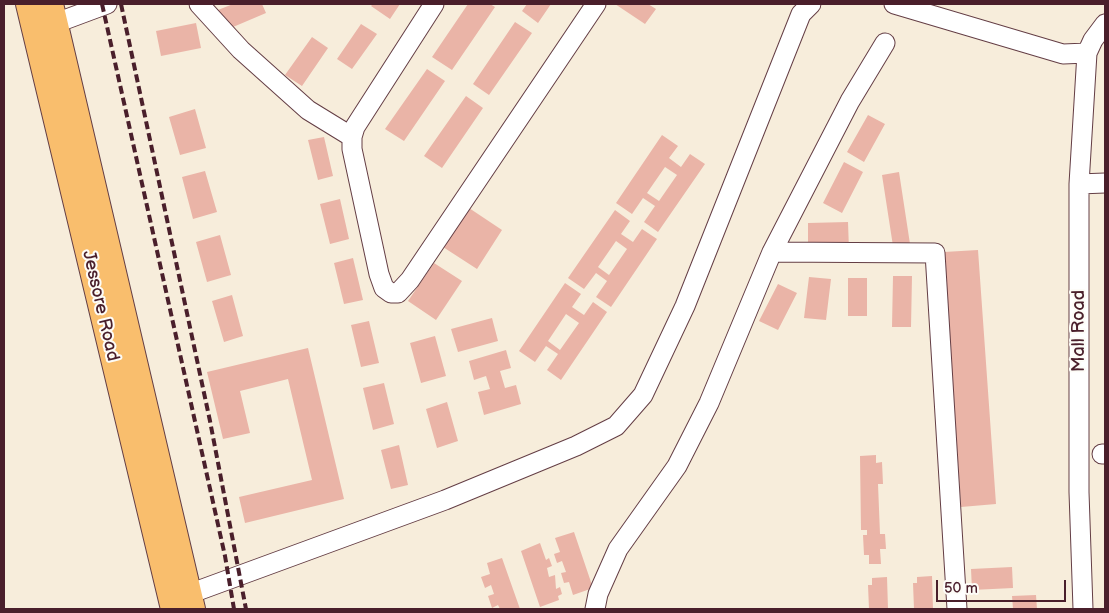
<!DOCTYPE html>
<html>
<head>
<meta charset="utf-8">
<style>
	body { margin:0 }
	#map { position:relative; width:1109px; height:613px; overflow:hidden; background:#f7eddb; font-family:"Balsamiq Sans",sans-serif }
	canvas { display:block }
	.frame { position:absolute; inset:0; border:5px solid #4a1f2b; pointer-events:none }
	.scale { position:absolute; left:936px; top:580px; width:130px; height:22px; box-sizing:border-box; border:2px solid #4a1f2b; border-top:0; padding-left:6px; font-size:15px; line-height:18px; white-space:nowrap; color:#4a1f2b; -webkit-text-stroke:4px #fdfcf7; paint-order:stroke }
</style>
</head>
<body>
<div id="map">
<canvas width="1109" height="613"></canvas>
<div class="frame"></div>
<div class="scale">50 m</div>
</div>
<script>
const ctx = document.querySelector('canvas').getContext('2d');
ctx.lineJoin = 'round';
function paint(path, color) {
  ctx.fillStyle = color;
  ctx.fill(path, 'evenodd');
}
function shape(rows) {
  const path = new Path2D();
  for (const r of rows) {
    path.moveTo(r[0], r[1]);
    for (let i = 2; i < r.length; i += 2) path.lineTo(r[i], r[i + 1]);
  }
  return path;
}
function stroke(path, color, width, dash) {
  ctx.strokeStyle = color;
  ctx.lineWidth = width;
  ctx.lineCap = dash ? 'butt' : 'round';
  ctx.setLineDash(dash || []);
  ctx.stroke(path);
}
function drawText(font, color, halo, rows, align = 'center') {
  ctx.font = font + ' "Balsamiq Sans",sans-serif';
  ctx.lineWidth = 4;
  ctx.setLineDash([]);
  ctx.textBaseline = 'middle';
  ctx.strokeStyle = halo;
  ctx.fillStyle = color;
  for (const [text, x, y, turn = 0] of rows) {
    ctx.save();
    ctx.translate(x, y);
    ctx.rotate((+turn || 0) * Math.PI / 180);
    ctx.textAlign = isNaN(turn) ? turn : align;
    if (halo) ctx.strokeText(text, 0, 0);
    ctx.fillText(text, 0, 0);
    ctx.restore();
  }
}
paint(shape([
	[233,4,262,4,266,13,226,30,218,10],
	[373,4,400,4,390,19,371,6],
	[468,4,490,4,495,7,452,70,432,57],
	[527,4,551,4,538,23,522,11],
	[615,4,648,4,656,9,645,24],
	[515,22,532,33,489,95,473,84],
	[196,23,201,48,161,56,156,31],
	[361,24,377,34,352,69,337,59],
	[312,37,328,48,302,86,285,75],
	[427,69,445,81,404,141,385,129],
	[466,96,483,108,442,168,424,156],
	[195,109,206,148,180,155,169,117],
	[868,115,885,124,864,162,847,152],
	[662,135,678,146,669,158,681,167,690,154,705,164,658,232,644,222,655,206,643,198,632,214,616,203],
	[665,167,677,175,659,201,647,193],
	[324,137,333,176,318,180,308,140],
	[844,162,863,172,842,213,823,203],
	[205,171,217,212,193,219,182,177],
	[899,172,910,244,893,246,882,175],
	[340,199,349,239,330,244,320,204],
	[469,208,502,230,477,269,443,247],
	[615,210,630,221,621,234,633,242,642,229,657,239,611,307,596,297,607,281,596,273,584,289,568,278],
	[616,241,627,249,609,275,598,267],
	[848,222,849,250,808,250,808,223],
	[220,235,231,275,207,282,196,242],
	[978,250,996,504,961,507,944,252],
	[353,258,363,300,344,304,334,263],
	[434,263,462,281,436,320,408,301],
	[893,276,912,276,911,327,892,327],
	[809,277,831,279,826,320,804,318],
	[848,278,867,278,867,316,848,316],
	[565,283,581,294,572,307,584,315,593,302,607,312,561,380,547,370,558,354,546,346,535,362,519,351],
	[566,314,579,323,560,350,548,341],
	[778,284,797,293,778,330,759,321],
	[232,295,243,336,224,342,212,301],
	[492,318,498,341,458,352,451,329],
	[369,321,379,363,361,367,351,325],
	[435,336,446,376,421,383,410,343],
	[308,348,344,499,245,523,239,497,312,480,288,379,240,391,250,433,223,439,207,372],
	[506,350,511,368,500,371,505,388,516,385,521,404,484,415,478,392,490,389,486,376,474,380,469,361],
	[384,383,394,424,373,430,363,388],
	[447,402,458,441,437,448,426,409],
	[399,445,408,485,391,489,381,450],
	[876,455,876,463,882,462,883,484,878,484,880,534,885,534,886,549,880,549,881,564,869,564,869,555,864,555,863,535,867,535,867,530,861,530,860,456],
	[574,532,593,588,573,595,569,582,564,583,561,573,566,572,562,561,557,563,554,554,560,552,555,538],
	[540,543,546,560,549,558,552,566,547,568,549,577,555,575,556,589,560,587,562,594,558,596,559,600,540,607,521,551],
	[502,558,520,609,500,609,498,605,492,608,488,596,494,594,491,585,485,588,481,577,490,574,487,563],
	[1012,567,1013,588,972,590,971,569],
	[932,576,933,609,914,609,913,583,917,583,917,577],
	[887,577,888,609,869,609,868,585,872,585,872,578],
	[1036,595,1037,609,1013,609,1012,596]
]), '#eab4a7');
const minor = shape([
	[199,4,241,50,308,110,352,137],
	[434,4,355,127,352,137,352,149,379,274,384,288,391,293,398,293,410,280,596,4],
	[894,4,1063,54,1087,53],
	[56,23,107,4],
	[1079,184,1105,183],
	[772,252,935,253,957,609],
	[1102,454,1105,454],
	[176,596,189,594,445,500,576,446,616,426,643,395,685,306,801,14,811,4],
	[595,609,598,594,618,549,677,466,709,403,772,252,850,101,885,43],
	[1083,609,1079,492,1079,184,1087,53,1093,40,1105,24]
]);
const major = shape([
	[28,4,173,609],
	[51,4,193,609]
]);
stroke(minor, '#643e45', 21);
stroke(major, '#643e45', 26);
stroke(minor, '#fff', 19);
stroke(major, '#f9be6d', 24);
stroke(shape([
	[102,4,225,556,234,609],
	[121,4,210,421,246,609]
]), '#4a1f2b', 4, [8, 4]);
drawText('18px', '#4a1f2b', '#fdfcf7', [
	["Jessore Road",100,306,77],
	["Mall Road",1079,331,-90]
]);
</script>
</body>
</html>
